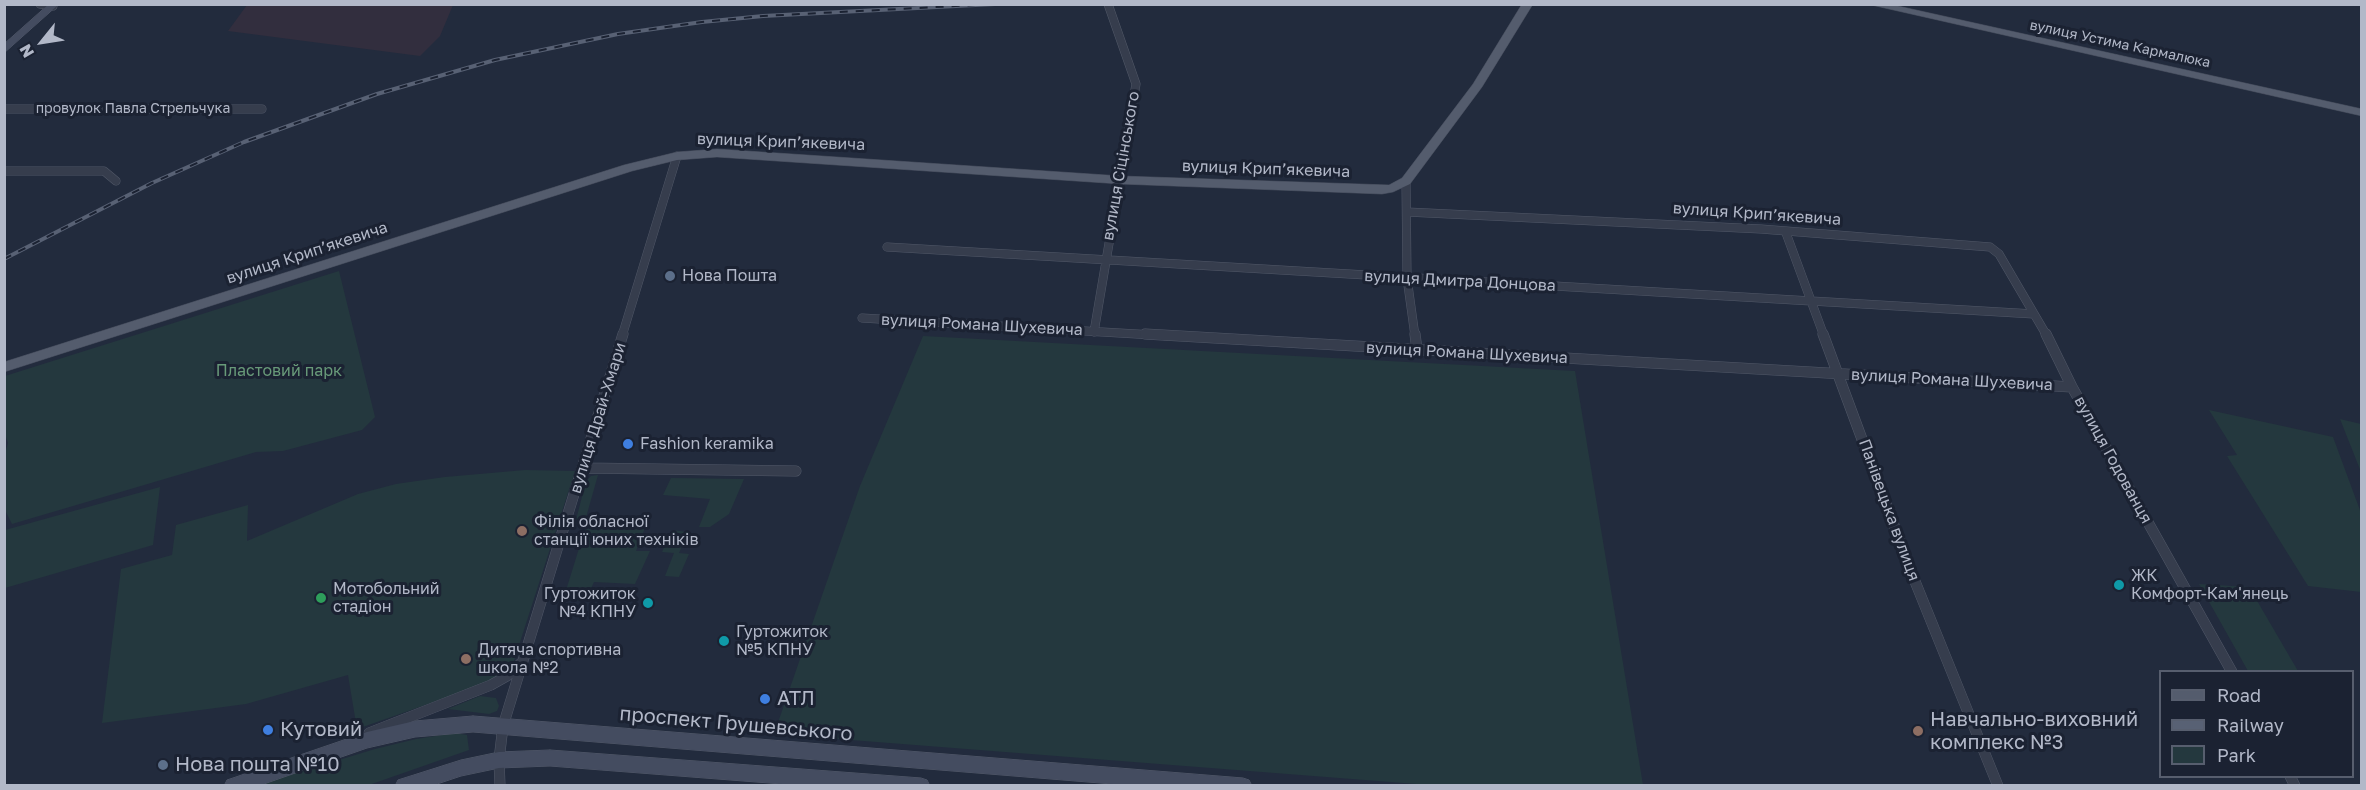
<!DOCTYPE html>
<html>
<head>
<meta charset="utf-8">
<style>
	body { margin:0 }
	#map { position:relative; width:2366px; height:790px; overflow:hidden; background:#222b3d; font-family:"Golos Text",sans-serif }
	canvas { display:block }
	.frame { position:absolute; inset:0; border:6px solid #b2b8c8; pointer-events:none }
	.legend { position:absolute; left:2159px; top:670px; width:195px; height:108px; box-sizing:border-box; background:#1b2232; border:2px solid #575e6e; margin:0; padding:8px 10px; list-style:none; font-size:18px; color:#b2b8c8 }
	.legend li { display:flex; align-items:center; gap:12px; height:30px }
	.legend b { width:30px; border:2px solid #575e6e }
	.north { position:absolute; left:12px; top:12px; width:60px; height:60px; -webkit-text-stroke:4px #1b2232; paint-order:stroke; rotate:240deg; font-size:16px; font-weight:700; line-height:24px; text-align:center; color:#b2b8c8 }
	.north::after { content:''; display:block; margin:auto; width:21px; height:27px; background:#b2b8c8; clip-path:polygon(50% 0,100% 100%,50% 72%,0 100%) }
</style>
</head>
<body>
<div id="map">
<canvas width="2366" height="790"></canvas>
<div class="frame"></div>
<ul class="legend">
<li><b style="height:8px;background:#545c6d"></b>Road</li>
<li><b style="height:8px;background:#586174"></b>Railway</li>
<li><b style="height:16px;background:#24383e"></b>Park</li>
</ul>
<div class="north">N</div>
</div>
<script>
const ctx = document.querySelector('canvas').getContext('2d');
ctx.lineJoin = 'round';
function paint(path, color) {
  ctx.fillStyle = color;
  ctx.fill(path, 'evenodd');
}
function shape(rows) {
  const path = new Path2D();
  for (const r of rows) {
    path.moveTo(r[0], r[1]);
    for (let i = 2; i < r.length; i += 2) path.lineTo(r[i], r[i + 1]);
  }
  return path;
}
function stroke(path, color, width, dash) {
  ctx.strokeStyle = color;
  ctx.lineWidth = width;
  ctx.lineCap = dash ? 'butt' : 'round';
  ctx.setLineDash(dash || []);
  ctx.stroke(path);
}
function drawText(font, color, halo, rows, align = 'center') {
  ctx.font = font + ' "Golos Text",sans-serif';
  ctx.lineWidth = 6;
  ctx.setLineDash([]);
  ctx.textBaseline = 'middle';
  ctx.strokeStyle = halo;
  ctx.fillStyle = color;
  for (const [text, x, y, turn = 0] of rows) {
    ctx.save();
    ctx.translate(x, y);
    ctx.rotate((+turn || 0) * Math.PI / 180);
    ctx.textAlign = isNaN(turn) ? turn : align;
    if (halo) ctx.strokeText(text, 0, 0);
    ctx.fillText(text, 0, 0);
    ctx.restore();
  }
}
paint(shape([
	[247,5,247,4,453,5,440,36,420,56,228,31]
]), '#322e3e');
paint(shape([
	[339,271,375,417,362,430,283,451,256,452,12,524,4,508,4,457,8,443,5,434,5,376],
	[923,336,1575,371,1643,785,1429,785,774,734,860,486],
	[2209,410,2333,437,2361,513,2361,592,2308,586,2227,456,2237,455],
	[2340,419,2361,424,2361,472],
	[525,470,575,471,513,664,491,682,357,729,348,675,246,704,102,723,121,569,172,555,176,525,248,505,247,541,358,494,396,484,445,477],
	[598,475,585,521,576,520,586,481,591,476],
	[671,478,744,479,729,514,710,527,699,527,710,499,663,495],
	[160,487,153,545,5,588,5,530],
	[622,527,645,528,636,551,650,551,635,584,594,582,585,601,563,600,585,529],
	[672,530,688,532,679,553,689,554,679,577,665,576,674,553,662,552],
	[2199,584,2249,587,2298,671,2248,671],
	[480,696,496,698,499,706,497,711,489,714,448,709],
	[455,733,467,735,469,750,369,785,254,786,375,749,416,739]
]), '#24383e');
const streetFar1 = shape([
	[40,4,53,6],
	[4,109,262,109],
	[4,171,104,171,116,181],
	[1406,181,1407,278,1415,336],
	[1407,212,1761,229,1990,247,1999,254,2047,336],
	[1786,233,1824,336],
	[887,247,2034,314],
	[862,318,1171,336],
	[1094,332,1136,84,1108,4],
	[622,336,677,156]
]);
const street = shape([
	[1145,334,2072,387],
	[1415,334,1417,350],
	[1823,334,1912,574,1998,786],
	[2046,334,2072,387,2232,672],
	[584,468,796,471],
	[369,733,491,685,507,676,521,663],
	[2290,776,2295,786],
	[500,786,499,760,503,726,623,334]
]);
const secondary = shape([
	[49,4,59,4,4,53,4,44,49,4],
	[473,716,1243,778,1249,780,1252,786,1137,786,473,732,415,737,367,748,258,786,224,786,227,780,233,778,367,732,415,721,473,716],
	[550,750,921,778,927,780,930,786,808,786,550,766,499,768,461,776,431,786,395,786,398,780,461,760,499,752,550,750]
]);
const primary = shape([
	[1522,4,1533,4,1482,87,1410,184,1393,192,1382,194,1121,184,717,157,677,160,632,171,4,372,4,362,624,165,677,152,717,149,1121,176,1389,185,1402,178,1473,84,1522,4],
	[1867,4,1889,4,2362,109,2362,116,1867,4]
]);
stroke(streetFar1, '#515868', 9);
stroke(street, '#515868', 11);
stroke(secondary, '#515868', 1);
stroke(primary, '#3f4656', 1);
stroke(streetFar1, '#363d4d', 8);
stroke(street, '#363d4d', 10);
paint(secondary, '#444c60');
paint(primary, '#545c6d');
const rail = shape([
	[4,259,152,183,244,142,377,94,495,60,618,34,702,22,763,16,995,4]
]);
stroke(rail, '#586174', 4);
stroke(rail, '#1b2232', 2, [8]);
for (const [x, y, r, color] of [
	[670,276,6,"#5c6f8a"],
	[628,444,6,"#3f7fe0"],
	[522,531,6,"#8d6e63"],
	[2119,585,6,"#0f9aa8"],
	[321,598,6,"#2e9e5b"],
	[648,603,6,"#0f9aa8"],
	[724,641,6,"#0f9aa8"],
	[466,659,6,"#8d6e63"],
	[765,699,6,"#3f7fe0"],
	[268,730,6,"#3f7fe0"],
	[1918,731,6,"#8d6e63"],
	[163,765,6,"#5c6f8a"]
]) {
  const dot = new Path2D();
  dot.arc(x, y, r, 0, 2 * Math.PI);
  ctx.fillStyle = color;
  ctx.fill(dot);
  stroke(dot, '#1b2232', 2);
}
drawText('14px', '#b2b8c8', '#1b2232', [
	["вулиця Устима Кармалюка",2120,44,12],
	["провулок Павла Стрельчука",133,109]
]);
drawText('16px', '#b2b8c8', '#1b2232', [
	["вулиця Крипʼякевича",781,142,2],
	["вулиця Сіцінського",1121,166,-80],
	["вулиця Крипʼякевича",1266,169,2],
	["вулиця Крипʼякевича",1757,214,4],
	["вулиця Крипʼякевича",307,253,-18],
	["вулиця Дмитра Донцова",1460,281,3],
	["вулиця Романа Шухевича",982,325,3],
	["вулиця Романа Шухевича",1467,353,3],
	["вулиця Романа Шухевича",1952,380,3],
	["вулиця Драй-Хмари",598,418,-73],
	["вулиця Годованця",2113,460,61],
	["Панівецька вулиця",1889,510,70]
]);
drawText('16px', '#b2b8c8', '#1b2232', [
	["Нова Пошта",682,276],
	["Fashion keramika",640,444],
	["Філія обласної",534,522],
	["станції юних техніків",534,540],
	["ЖК",2131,576],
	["Комфорт-Кам'янець",2131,594],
	["Мотобольний",333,589],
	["стадіон",333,607],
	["Гуртожиток",636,594,"right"],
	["№4 КПНУ",636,612,"right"],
	["Гуртожиток",736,632],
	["№5 КПНУ",736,650],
	["Дитяча спортивна",478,650],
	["школа №2",478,668]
], 'left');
drawText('16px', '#689a79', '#1b2232', [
	["Пластовий парк",279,371]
]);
drawText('20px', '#b2b8c8', '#1b2232', [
	["АТЛ",777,699],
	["Навчально-виховний",1930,720],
	["комплекс №3",1930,743],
	["Кутовий",280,730],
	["Нова пошта №10",175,765]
], 'left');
drawText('20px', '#b2b8c8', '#1b2232', [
	["проспект Грушевського",736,724,5]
]);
</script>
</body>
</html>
